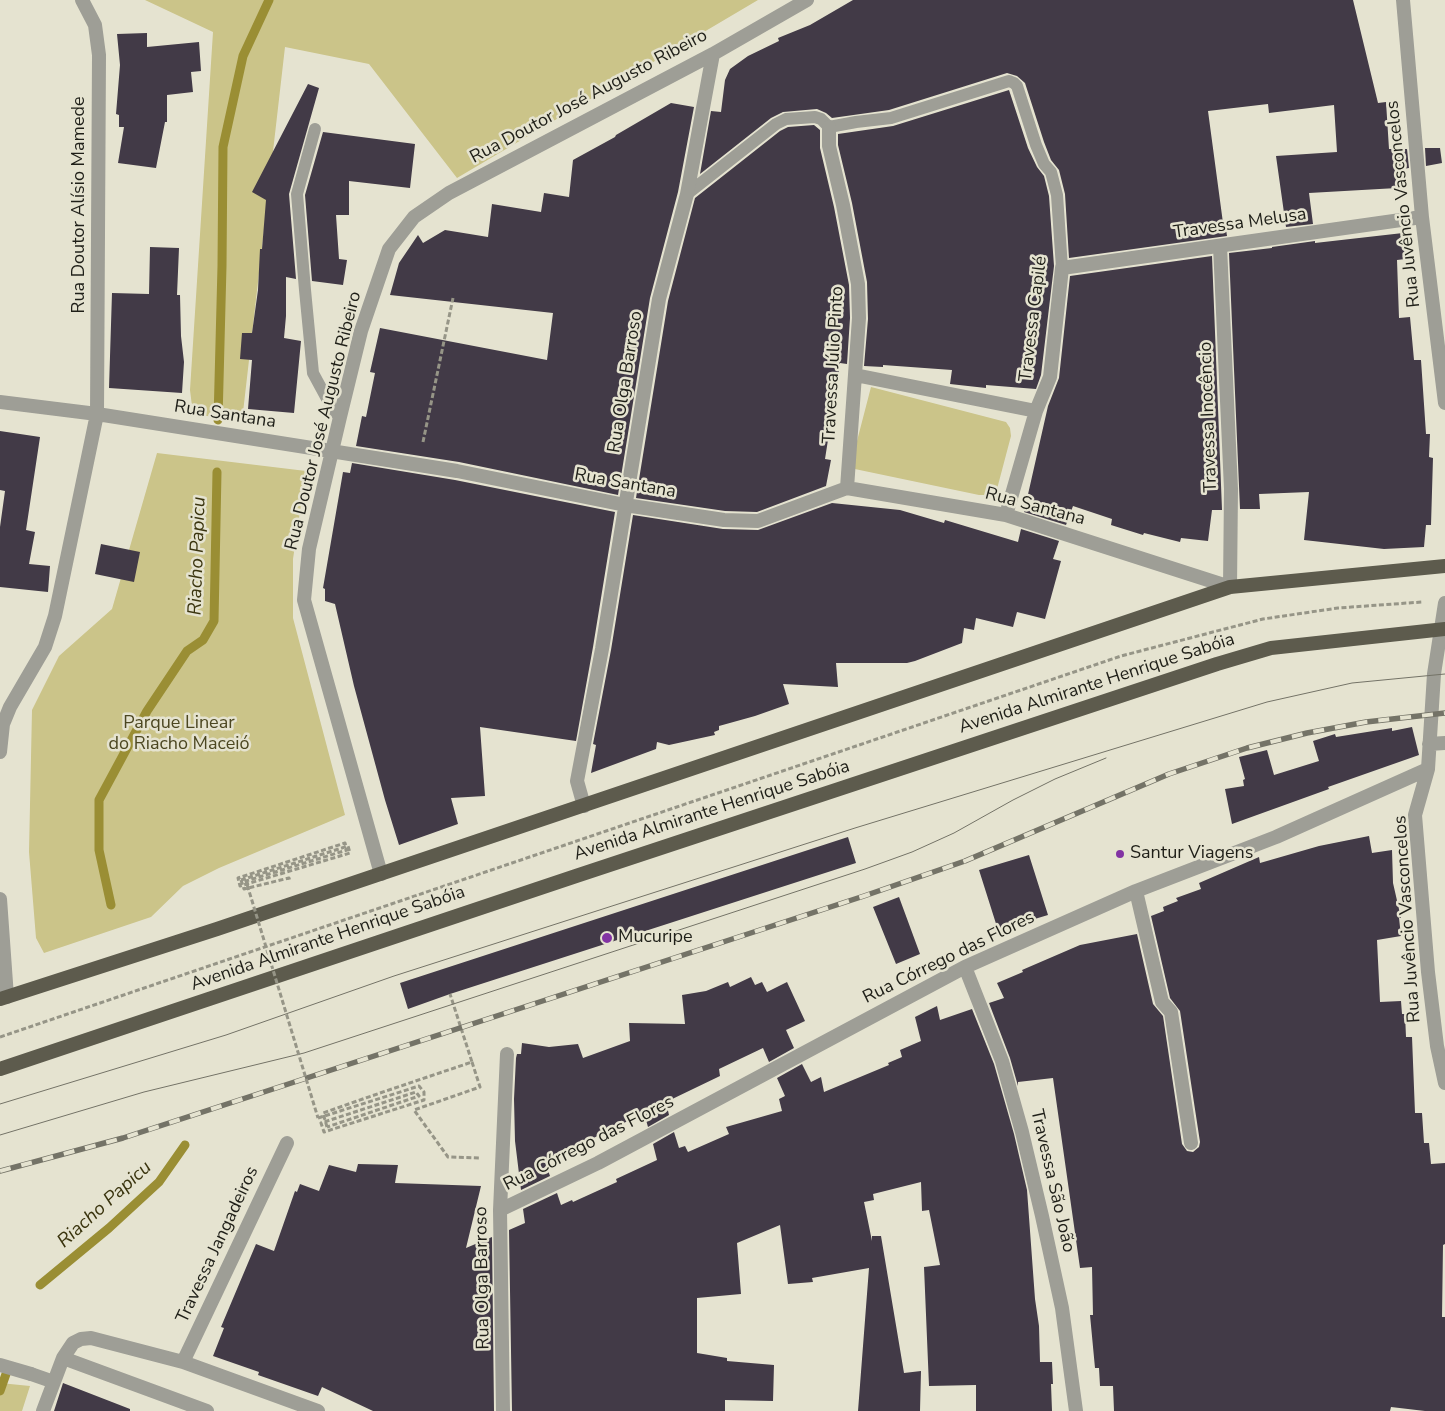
<!DOCTYPE html>
<html>
<head>
<meta charset="utf-8">
<style>
	body { margin:0 }
	canvas { display:block; background:#e5e3d0 }
</style>
</head>
<body>
<canvas width="1445" height="1411"></canvas>
<script>
const ctx = document.querySelector('canvas').getContext('2d');
ctx.lineJoin = 'round';
function paint(path, color) {
  ctx.fillStyle = color;
  ctx.fill(path, 'evenodd');
}
function shape(rows) {
  const path = new Path2D();
  for (const r of rows) {
    path.moveTo(r[0], r[1]);
    for (let i = 2; i < r.length; i += 2) path.lineTo(r[i], r[i + 1]);
  }
  return path;
}
function stroke(path, color, width, dash) {
  ctx.strokeStyle = color;
  ctx.lineWidth = width;
  ctx.lineCap = dash ? 'butt' : 'round';
  ctx.setLineDash(dash || []);
  ctx.stroke(path);
}
function drawText(font, color, halo, rows, align = 'center') {
  ctx.font = font + ' "Nunito Sans",sans-serif';
  ctx.lineWidth = 5;
  ctx.setLineDash([]);
  ctx.textBaseline = 'middle';
  ctx.strokeStyle = halo;
  ctx.fillStyle = color;
  for (const [text, x, y, turn = 0] of rows) {
    ctx.save();
    ctx.translate(x, y);
    ctx.rotate((+turn || 0) * Math.PI / 180);
    ctx.textAlign = isNaN(turn) ? turn : align;
    if (halo) ctx.strokeText(text, 0, 0);
    ctx.fillText(text, 0, 0);
    ctx.restore();
  }
}
paint(shape([
	[145,0,758,0,457,178,369,64,285,47,242,421,193,414,190,390,213,32],
	[871,387,1006,422,1010,428,1011,436,997,489,989,495,979,495,850,468],
	[157,453,306,471,293,559,293,618,345,815,219,868,183,886,151,917,44,953,36,938,29,852,32,710,59,656,112,609],
	[0,1383,30,1386,22,1411,0,1411]
]), '#cbc489');
stroke(shape([
	[218,420,222,266,223,147,243,56,269,0],
	[111,905,99,850,99,800,147,711,187,651,203,640,214,621,217,472],
	[40,1285,109,1228,159,1182,185,1145],
	[0,1391,6,1374]
]), '#9a8e34', 9);
paint(shape([
	[853,0,1353,0,1378,103,1386,102,1389,149,1407,149,1409,168,1396,170,1397,188,1309,193,1313,224,1286,227,1276,156,1337,152,1334,105,1269,113,1268,104,1208,111,1223,223,1225,223,1227,236,1069,258,1065,194,1059,170,1051,160,1044,142,1025,83,1017,76,1007,73,889,110,832,118,826,113,817,109,783,112,771,118,700,174,711,111,721,112,725,80,730,69,748,56,779,41,778,38,810,25],
	[147,33,147,47,199,42,201,71,191,72,193,92,167,95,167,122,165,122,156,168,118,163,124,127,119,127,119,115,116,114,120,65,117,34],
	[308,84,319,88,289,194,296,279,286,277,286,316,284,338,301,341,294,413,248,409,252,360,240,359,242,333,252,333,258,290,260,249,262,249,266,200,252,192],
	[1009,90,1028,148,1037,167,1044,176,1049,196,1054,266,1041,375,1036,389,986,385,986,388,950,384,952,370,883,365,883,367,864,366,868,319,867,282,852,203,838,145,838,134,893,126],
	[671,103,694,107,678,192,650,298,618,495,459,462,356,446,362,416,366,417,375,373,370,372,380,328,547,360,553,313,390,295,399,263,418,235,423,243,445,230,488,237,492,204,541,212,544,193,569,197,573,160,615,137,616,135],
	[814,125,820,130,820,148,834,207,849,285,850,318,847,364,840,363,825,459,831,460,826,486,757,512,725,511,636,498,668,301,695,198,780,131,788,127],
	[323,132,415,144,410,188,349,181,349,215,336,215,339,259,347,260,343,285,312,281,305,195],
	[1425,148,1440,148,1442,163,1426,166],
	[1403,233,1405,259,1397,260,1399,318,1410,317,1414,360,1421,360,1426,434,1430,434,1429,457,1433,458,1431,525,1426,525,1424,547,1384,549,1304,540,1309,492,1259,494,1260,509,1240,509,1229,253,1272,248,1272,247,1315,241,1315,243],
	[150,247,179,248,177,295,180,295,181,336,184,362,182,393,109,388,112,293,149,294],
	[1212,256,1222,510,1212,510,1208,541,1181,538,1180,542,1144,533,1143,535,1111,525,1112,519,1073,506,1066,525,1024,512,1048,406,1059,378,1070,276],
	[0,431,40,437,26,530,35,532,29,564,50,566,48,592,0,587,0,527,5,491,0,490],
	[352,463,455,480,615,512,593,647,576,741,480,727,485,796,451,798,458,824,399,845,385,800,354,686,335,604,325,601,325,589,323,588,343,472,350,473],
	[832,503,900,510,944,523,945,520,1018,542,1021,529,1059,541,1053,559,1061,561,1045,619,1017,612,1013,627,976,618,974,630,964,628,962,643,915,661,907,663,836,663,838,687,783,684,789,704,755,716,719,726,719,730,714,732,715,735,669,745,657,742,656,749,591,773,596,745,593,744,611,650,633,515,723,529,758,530],
	[101,544,140,552,134,582,95,574],
	[1412,727,1419,755,1328,787,1329,789,1232,824,1225,789,1244,786,1243,780,1245,779,1239,757,1267,750,1274,775,1319,761,1313,741,1335,734,1336,737,1392,728,1392,731],
	[1369,836,1372,853,1392,850,1393,883,1401,918,1399,918,1401,936,1377,940,1380,1002,1401,1001,1402,1014,1405,1014,1406,1037,1412,1037,1415,1113,1422,1113,1424,1143,1429,1143,1431,1164,1445,1163,1445,1244,1443,1245,1442,1317,1445,1317,1445,1411,1425,1411,1391,1407,1390,1411,1114,1411,1113,1386,1100,1386,1099,1368,1095,1368,1090,1315,1093,1315,1092,1267,1080,1268,1053,1078,1018,1082,1018,1086,1010,1058,989,1003,1004,998,997,983,1023,972,1022,970,1080,945,1137,934,1153,1004,1163,1016,1182,1144,1187,1151,1193,1152,1199,1147,1200,1142,1180,1011,1170,998,1151,916,1164,911,1163,907,1178,901,1176,898,1201,889,1199,883,1259,857,1260,863,1319,846],
	[848,837,856,863,450,994,408,1009,400,983],
	[1029,855,1048,915,998,930,979,870],
	[899,897,920,954,896,964,873,907],
	[751,977,755,985,762,982,767,992,787,982,805,1021,786,1030,794,1048,769,1062,763,1048,719,1069,720,1076,666,1102,669,1115,648,1127,644,1113,545,1162,550,1176,521,1190,515,1141,514,1099,516,1058,517,1054,521,1054,522,1043,549,1047,578,1044,583,1058,630,1041,629,1023,685,1024,682,995,706,991,728,982,730,987],
	[937,1006,940,1020,972,1009,994,1064,1014,1134,1027,1190,1035,1299,1039,1326,1040,1362,1052,1362,1053,1384,1051,1384,1052,1411,976,1411,976,1385,929,1386,924,1267,940,1265,929,1210,922,1211,921,1182,873,1194,874,1200,864,1202,872,1241,872,1236,881,1236,904,1373,921,1371,920,1411,858,1411,869,1268,812,1278,813,1282,788,1284,780,1225,737,1243,741,1294,697,1298,697,1353,727,1358,727,1361,774,1365,773,1401,725,1400,725,1411,512,1411,509,1230,525,1223,523,1209,557,1193,561,1205,572,1200,573,1202,617,1182,616,1179,657,1160,653,1144,674,1132,679,1148,685,1146,688,1152,729,1134,726,1127,782,1111,779,1099,785,1096,777,1078,802,1064,811,1082,821,1077,824,1092,889,1065,888,1063,902,1057,900,1050,921,1041,915,1017],
	[358,1164,398,1165,395,1183,481,1186,466,1248,492,1237,494,1411,373,1411,322,1387,318,1396,258,1375,259,1372,213,1356,224,1328,221,1327,256,1244,274,1251,295,1191,297,1192,300,1184,319,1191,329,1165,356,1172],
	[63,1383,130,1409,130,1411,54,1411]
]), '#423a47');
stroke(shape([
	[423,442,453,298],
	[241,880,244,889,289,878,290,881],
	[0,1037,1121,656,1263,619,1338,608,1422,602],
	[472,1062,480,1087,414,1110,448,1157,479,1158],
	[380,1093,472,1062,450,994],
	[318,1118,419,1086,424,1092,424,1100,324,1132,321,1123,416,1092,419,1096,327,1127]
]), '#969587', 3, [5, 2.5]);
stroke(shape([
	[315,129,297,194,305,290,313,373,333,410,340,417],
	[687,194,776,124,786,119,815,117,821,119,829,127,856,122,891,118,1009,81,1014,83,1017,86,1036,145,1044,164,1051,172,1057,195,1062,268]
]), '#9e9e96', 12);
stroke(shape([
	[0,1365,31,1374]
]), '#9e9e96', 14);
stroke(shape([
	[1403,0,1422,217,1445,403],
	[829,127,829,146,843,205,858,284,859,318,847,488],
	[855,375,1036,411],
	[0,402,97,414,457,471,625,505,724,520,758,521,847,488,1006,515,1230,587,1231,489,1220,246],
	[1006,515,1036,411,1050,377,1062,268,1422,217],
	[1445,603,1434,674,1428,769,1415,815,1428,972,1437,1046,1445,1083],
	[1429,744,1445,743],
	[0,752,3,724,10,707,45,647,55,616,97,414,99,55,95,25,82,0],
	[584,806,577,781,602,649,659,299,687,194,713,54],
	[381,874,304,600,309,549,340,417,361,331,389,249,414,217,449,193,713,54,807,0],
	[1136,891,1162,1002,1171,1012,1191,1143],
	[0,899,7,997],
	[965,967,1002,1061,1022,1132,1042,1216,1062,1308,1076,1411],
	[500,1210,598,1163,965,967,1136,891,1276,837,1428,769],
	[63,1358,207,1411],
	[183,1362,287,1143],
	[31,1374,54,1382],
	[43,1411,63,1358,73,1343,81,1339,91,1338,183,1362,318,1411],
	[503,1411,500,1210,507,1054]
]), '#9e9e96', 14);
stroke(shape([
	[0,999,217,929,1230,587,1445,566],
	[0,1069,576,876,1217,664,1271,648,1445,629]
]), '#5d5b4d', 14);
stroke(shape([
	[0,1104,226,1035,394,976,855,828,1267,702,1352,683,1445,674],
	[0,1135,144,1092,304,1053,865,869,912,852,954,833,1013,800,1055,779,1106,758]
]), '#747367', 1);
const rail = shape([
	[0,1171,123,1138,864,896,965,861,1169,774,1247,748,1307,733,1366,722,1445,713]
]);
stroke(rail, '#747367', 5.5);
stroke(rail, '#e5e3d0', 4, [11]);
stroke(shape([
	[241,880,348,846,350,853,240,886,238,878,345,843,347,850,246,881,318,1118],
	[327,1127,323,1113,380,1093]
]), '#969587', 3, [5, 2.5]);
for (const [x, y, r, color] of [
	[1120,854,5,"#8233a3"],
	[607,938,6,"#8233a3"]
]) {
  const dot = new Path2D();
  dot.arc(x, y, r, 0, 2 * Math.PI);
  ctx.fillStyle = color;
  ctx.fill(dot);
  stroke(dot, '#e5e3d0', 2);
}
drawText('18px', '#1f1f18', '#e5e3d0', [
	["Rua Doutor José Augusto Ribeiro",589,97,-28],
	["Rua Juvêncio Vasconcelos",1404,204,-96],
	["Rua Doutor Alísio Mamede",80,205,-90],
	["Travessa Melusa",1240,224,-8],
	["Travessa Capilé",1034,319,-83],
	["Travessa Júlio Pinto",834,365,-87],
	["Rua Olga Barroso",626,382,-81],
	["Rua Santana",225,415,9],
	["Travessa Inocêncio",1209,417,-92],
	["Rua Doutor José Augusto Ribeiro",324,421,-76],
	["Rua Santana",625,484,10],
	["Rua Santana",1035,507,15],
	["Avenida Almirante Henrique Sabóia",1097,684,-18],
	["Avenida Almirante Henrique Sabóia",712,811,-18],
	["Rua Juvêncio Vasconcelos",1408,919,-94],
	["Avenida Almirante Henrique Sabóia",328,939,-19],
	["Rua Córrego das Flores",949,958,-26],
	["Rua Córrego das Flores",589,1144,-27],
	["Travessa São João",1052,1181,77],
	["Travessa Jangadeiros",218,1245,-65],
	["Rua Olga Barroso",483,1278,-91]
]);
drawText('18px', '#4c4721', '#e5e3d0', [
	["Parque Linear",179,724],
	["do Riacho Maceió",179,745]
]);
drawText('18px', '#1f1f18', '#e5e3d0', [
	["Santur Viagens",1130,854],
	["Mucuripe",618,938]
], 'left');
drawText('italic 19px', '#3a340e', '#e5e3d0', [
	["Riacho Papicu",198,556,-88],
	["Riacho Papicu",105,1205,-42]
]);
</script>
</body>
</html>
